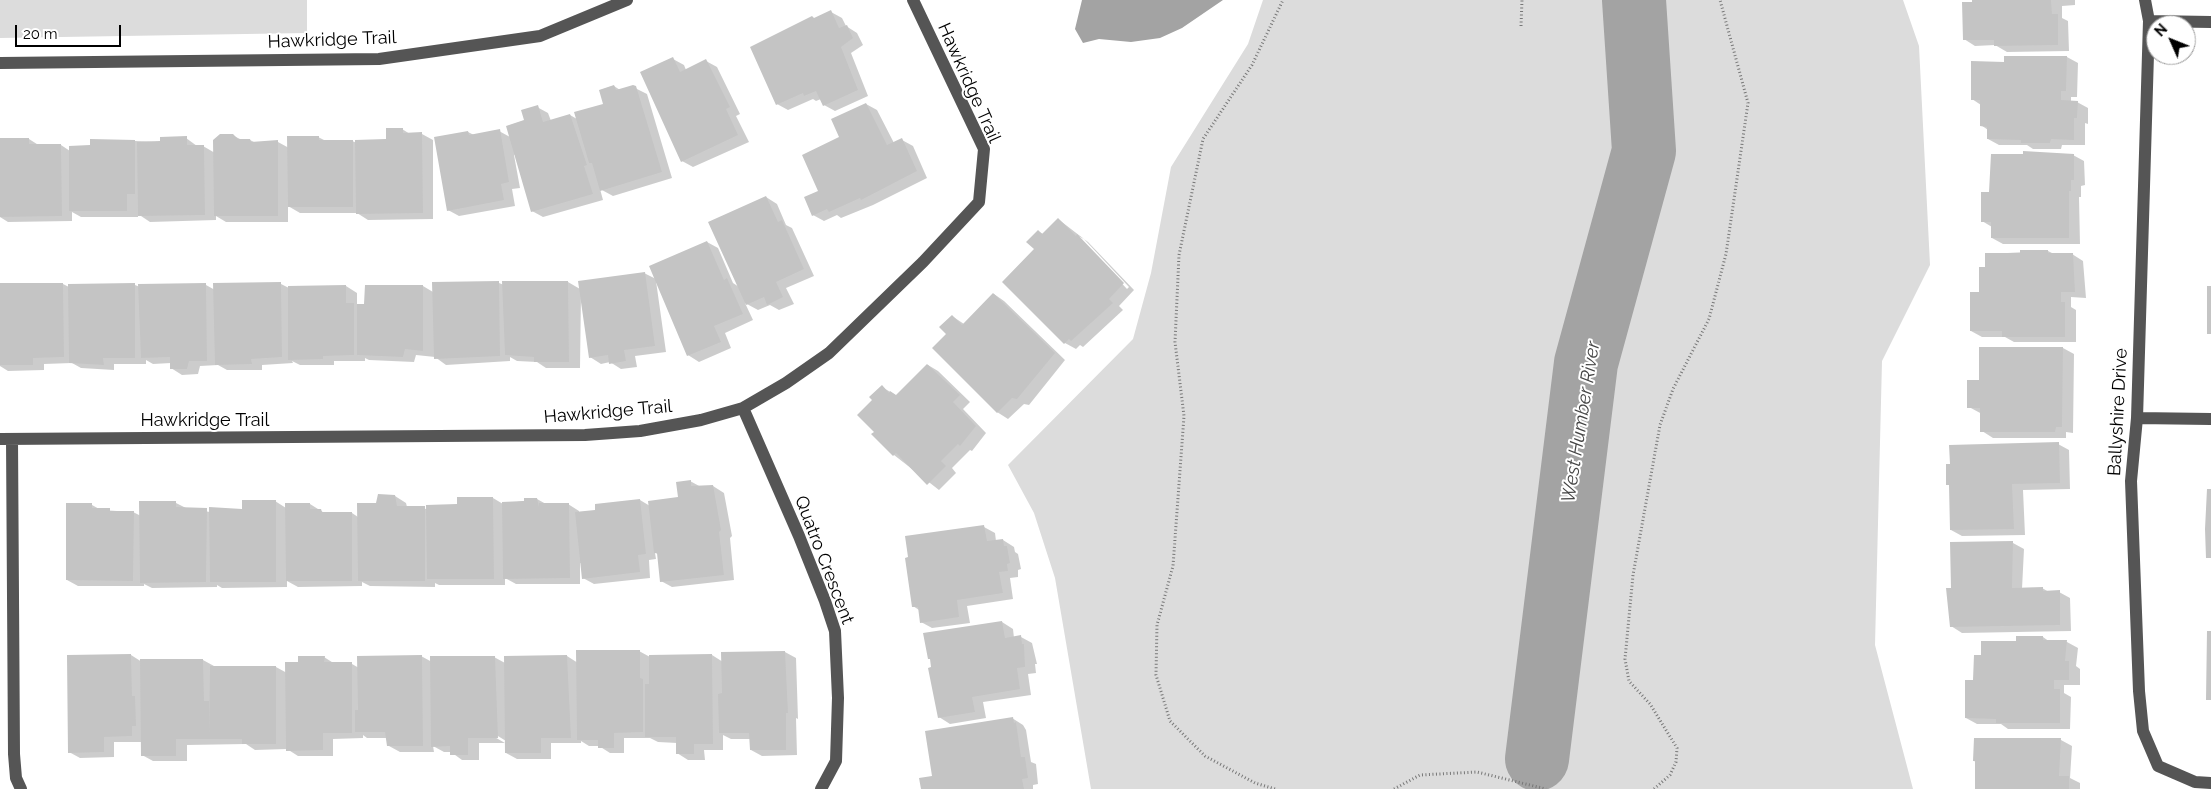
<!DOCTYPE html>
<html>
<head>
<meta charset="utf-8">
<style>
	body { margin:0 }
	#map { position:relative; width:2211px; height:789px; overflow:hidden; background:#fff; font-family:Raleway,sans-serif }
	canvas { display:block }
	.north { position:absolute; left:2146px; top:15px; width:50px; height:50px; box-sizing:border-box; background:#fff; border:1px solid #999; border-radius:50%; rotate:314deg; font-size:14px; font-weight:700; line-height:20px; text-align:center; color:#000 }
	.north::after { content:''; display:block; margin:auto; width:18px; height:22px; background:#000; clip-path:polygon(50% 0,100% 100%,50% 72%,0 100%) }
	.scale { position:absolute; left:15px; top:25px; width:106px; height:22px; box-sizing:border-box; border:2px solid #000; border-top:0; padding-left:6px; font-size:15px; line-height:18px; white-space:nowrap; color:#000; -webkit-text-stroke:4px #fff; paint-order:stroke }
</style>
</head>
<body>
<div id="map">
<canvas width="2211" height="789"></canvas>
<div class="north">N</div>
<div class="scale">20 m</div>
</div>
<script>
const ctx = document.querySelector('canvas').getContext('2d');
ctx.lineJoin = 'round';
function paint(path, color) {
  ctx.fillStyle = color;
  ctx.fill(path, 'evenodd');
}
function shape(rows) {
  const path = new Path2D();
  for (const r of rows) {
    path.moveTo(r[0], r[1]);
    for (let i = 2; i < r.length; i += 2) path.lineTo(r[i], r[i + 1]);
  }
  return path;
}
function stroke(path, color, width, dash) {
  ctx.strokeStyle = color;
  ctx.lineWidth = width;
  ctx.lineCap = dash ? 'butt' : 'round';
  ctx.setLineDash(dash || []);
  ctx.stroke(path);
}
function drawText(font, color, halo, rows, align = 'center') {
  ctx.font = font + ' Raleway,sans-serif';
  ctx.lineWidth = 4;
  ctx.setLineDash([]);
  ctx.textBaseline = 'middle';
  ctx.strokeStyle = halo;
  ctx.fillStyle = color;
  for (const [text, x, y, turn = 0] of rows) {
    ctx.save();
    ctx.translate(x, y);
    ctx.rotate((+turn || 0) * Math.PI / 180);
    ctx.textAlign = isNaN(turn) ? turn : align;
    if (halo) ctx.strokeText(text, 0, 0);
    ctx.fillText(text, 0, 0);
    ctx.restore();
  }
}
paint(shape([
	[0,0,307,0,307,33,0,38],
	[1263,0,1903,0,1919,46,1930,265,1882,361,1875,645,1913,789,1091,789,1055,578,1034,513,1008,465,1133,339,1151,273,1171,167,1248,44]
]), '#dcdcdc');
paint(shape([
	[1082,0,1223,0,1182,28,1160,38,1131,42,1099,39,1083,43,1075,29]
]), '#a3a3a3');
paint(shape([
	[1974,0,2075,0,2075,5,2062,6,2062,18,2068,21,2069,51,2007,52,1995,45,1975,46,1964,39],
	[831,12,842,18,846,26,857,33,863,45,851,53,868,96,835,111,824,105,821,99,816,101,813,99,788,110,777,104,815,19],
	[2067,57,2078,63,2077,97,2071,97,2071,102,2077,102,2088,108,2088,124,2085,123,2085,145,2062,145,2061,149,2033,149,2027,145,1999,145,1988,139,1988,130,1981,125,1981,105,1972,99,2005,63],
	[673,59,684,65,686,70,706,61,717,67,740,114,736,116,749,142,693,167,682,161],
	[614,86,620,90,635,88,647,94,672,178,613,196,600,189,603,200,543,217,532,211,516,154,514,155,520,188,512,189,515,206,459,216,448,210,468,132,474,135,499,131,510,137,537,107,548,113,551,121,570,115,577,119,604,105],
	[866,104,877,110,894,143,902,140,913,146,927,178,873,205,841,218,837,215,824,221,813,215,820,191,841,138],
	[402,129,410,134,422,134,433,140,433,219,368,220,357,213,300,213,288,206,288,222,226,222,216,216,216,220,150,222,138,214,138,217,81,217,72,212,72,221,8,222,0,217,0,140,29,139,40,146,61,145,70,151,135,141,161,142,186,138,197,146,203,146,215,153,232,135,242,140,250,140,256,143,278,142,289,148,318,137,326,141,352,141,357,143,387,140],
	[2051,153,2056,155,2073,155,2084,161,2085,185,2081,186,2081,197,2079,197,2080,244,2003,244,1992,238,1992,227,1982,221,1990,193,1992,155],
	[766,197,777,204,786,225,792,228,814,276,786,288,794,304,779,310,770,305,758,310,745,303,753,320,725,333,731,348,699,362,688,355,656,281,666,352,635,356,637,367,621,369,610,362,601,364,590,357,581,293,580,368,546,368,537,362,517,361,510,357,510,361,446,365,435,357,416,355,414,362,369,360,365,358,365,361,334,361,334,365,300,365,292,361,293,363,262,365,262,370,227,370,218,365,200,366,198,374,182,375,171,368,171,363,153,364,146,360,146,364,114,364,114,370,81,368,72,363,44,364,44,370,8,371,0,366,0,285,63,284,69,287,69,285,135,285,140,287,206,285,215,290,281,284,289,288,346,286,357,293,357,306,366,305,423,286,433,292,499,283,504,285,503,282,568,282,580,289,644,273,656,279,707,242,718,248,733,283,739,287],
	[1058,219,1084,239,1078,236,1127,289,1129,287,1084,239,1088,242,1134,290,1119,306,1123,310,1083,347,1080,345,1076,349,1065,343,1035,249,1038,231,1043,234],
	[2048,251,2054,254,2072,254,2083,261,2086,298,2071,297,2071,307,2076,310,2076,342,2014,342,2005,337,1982,337,1971,331,1986,268,1987,254],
	[994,294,1004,301,1065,360,1029,405,1024,404,1008,419,997,412,948,334,952,316,964,324],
	[1980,348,2063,348,2074,354,2073,433,2066,432,2066,438,1993,438,1982,431,1982,414,1969,407,1980,382],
	[928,365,938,371,970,402,963,409,986,433,972,451,970,450,952,468,956,473,939,490,894,455,876,432,874,400,882,387,897,396],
	[2058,444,2069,450,2070,489,2023,490,2025,535,1962,536,1951,530,1950,486,1948,484],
	[690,481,701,487,713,486,724,493,732,536,730,538,734,580,672,587,661,581,658,554,655,553,656,559,649,560,650,578,594,584,583,578,582,563,580,563,580,584,516,584,505,578,505,585,439,585,435,583,435,587,370,586,362,582,362,586,298,587,287,581,287,587,222,588,217,585,217,587,152,588,144,584,144,586,78,586,67,580,67,504,92,505,101,510,133,512,141,516,176,503,186,508,210,512,243,510,275,501,286,508,310,504,326,514,352,513,358,517,395,496,406,503,407,507,427,509,458,505,458,498,493,498,503,504,537,499,546,504,568,504,579,511,579,513,596,511,640,500,650,506,679,498],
	[984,527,995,533,996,541,1003,540,1014,547,1015,552,1018,554,1021,569,1018,570,1018,577,1010,578,1013,599,967,606,970,623,932,628,921,622,919,610,913,606],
	[2013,543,2024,549,2022,589,2042,588,2049,592,2059,592,2070,598,2071,631,1962,633,1951,626,1952,589],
	[1002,622,1013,629,1014,638,1021,637,1032,643,1037,664,1035,664,1036,673,1028,674,1031,695,983,702,986,718,950,724,939,717,932,660,929,658],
	[2043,637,2050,642,2067,642,2078,648,2076,666,2080,669,2080,685,2064,685,2064,693,2071,697,2070,729,2008,729,2001,724,1977,724,1966,718,1982,656,2017,642],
	[639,651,650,657,712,655,723,662,785,652,796,658,798,719,796,718,797,755,762,756,751,750,751,739,731,739,723,735,723,750,704,750,705,760,688,760,677,753,677,743,658,742,650,738,624,738,624,753,610,753,599,746,589,746,581,741,581,743,551,743,551,759,517,759,506,753,506,741,493,733,491,735,505,743,479,743,479,760,462,760,451,752,444,752,433,746,434,752,400,752,389,746,387,738,367,738,363,735,363,738,333,739,333,756,298,756,287,749,255,750,246,744,187,745,187,761,153,761,142,755,142,742,114,742,114,757,80,758,69,752,131,655,142,662,203,660,214,666,276,667,287,673,299,664,324,657,335,664,352,664,359,668,421,656,432,662,494,657,505,663,567,656,578,663],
	[1012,718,1023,725,1026,730,1031,762,1036,764,1038,784,1033,785,1033,789,922,789,934,777],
	[2061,740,2072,746,2070,778,2080,783,2080,789,1976,789,1976,762,1974,761]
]), '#0003');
stroke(shape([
	[1537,759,1586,363,1644,151,1634,0]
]), '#a3a3a3', 64);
paint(shape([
	[1972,0,2051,0,2052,14,2058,14,2058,45,1994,46,1994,40,1963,40,1962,2,1972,2],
	[831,10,839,28,847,25,853,38,841,47,858,90,823,106,816,91,804,96,803,93,776,105,750,47,812,16,814,18],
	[2004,56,2067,56,2066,91,2061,91,2061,100,2078,101,2077,118,2074,118,2074,140,2051,139,2050,143,2021,143,2021,140,1987,139,1987,127,1980,126,1980,100,1971,100,1971,61,2004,62],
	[673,57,680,72,706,59,730,107,726,109,738,135,681,162,640,72],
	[614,85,616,90,633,85,636,86,662,172,600,191,592,163,589,163,574,112,603,104,599,90],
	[866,103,887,145,902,138,917,171,861,200,860,198,829,212,827,209,812,216,804,197,818,191,802,155,839,137,831,119],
	[538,105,543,122,570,114,587,165,584,166,593,194,531,212,506,126,524,120,521,110],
	[386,128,403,128,403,133,422,132,423,213,356,214,355,140,386,139],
	[500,129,509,182,501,184,504,200,447,211,434,137,468,131,469,135],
	[220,134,233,134,238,139,250,139,251,142,278,140,278,216,214,216,213,140],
	[187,136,187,145,204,145,205,215,138,216,137,142,160,141,160,137],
	[287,136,319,136,319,140,353,140,353,207,288,207],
	[0,138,29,138,29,144,61,144,62,216,0,217],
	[90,139,135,140,135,194,127,194,127,211,69,211,69,146,90,145],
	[2023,151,2074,154,2074,180,2071,180,2071,191,2069,191,2069,238,1991,238,1991,222,1981,222,1981,192,1989,192,1991,154,2023,154],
	[766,196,778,222,782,220,804,269,776,282,783,297,767,305,764,297,746,305,708,222],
	[1058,218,1076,236,1077,234,1124,283,1109,299,1113,303,1071,341,1069,339,1064,344,1002,282,1034,249,1026,242,1038,230,1042,234],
	[707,241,724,280,727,278,743,314,714,326,721,342,687,356,649,266],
	[2020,250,2048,250,2048,253,2073,253,2075,292,2061,292,2061,302,2065,302,2065,337,2002,337,2002,331,1970,331,1970,292,1979,292,1979,267,1985,267,1985,253,2020,253],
	[645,272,655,346,624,350,626,361,609,364,608,355,589,358,578,281],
	[499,281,500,356,434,359,432,282],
	[502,281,568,281,569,362,534,362,534,357,505,355],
	[281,282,282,357,251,359,252,364,215,365,213,283],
	[0,283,63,283,64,357,33,358,33,365,0,365],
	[135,283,135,358,103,358,104,365,69,363,68,284],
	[206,283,207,361,189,361,187,369,170,369,170,357,141,358,138,284],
	[346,285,346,303,354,303,354,355,323,356,323,359,288,360,288,286],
	[365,285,423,285,423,351,405,349,403,357,357,355,357,304,364,304],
	[2207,286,2211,286,2211,334,2207,334],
	[993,293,1055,353,1017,399,1012,398,997,413,932,348,946,334,939,327,952,315,962,325],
	[1979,347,2063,347,2062,427,2056,427,2055,432,1980,432,1980,408,1967,408,1967,380,1979,380],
	[927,364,960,395,953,402,976,426,960,446,958,444,941,461,946,466,927,485,896,453,893,456,871,434,874,432,857,415,872,400,869,397,882,385,889,393,890,391,896,395],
	[2059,442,2060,483,2012,484,2014,529,1950,530,1949,485,1946,485,1946,464,1950,464,1949,445],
	[691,480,691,486,713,485,721,530,719,532,724,575,660,582,657,553,654,553,648,501,678,497,676,482],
	[2207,489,2211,489,2211,558,2206,558,2205,529],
	[378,494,395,495,397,506,425,506,425,581,358,581,357,503,376,503],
	[457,497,493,497,494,579,427,579,426,505,457,504],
	[524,498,537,498,539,507,539,503,569,503,570,578,503,579,502,502,524,501],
	[640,499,646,554,638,555,640,572,582,579,575,512,595,510,595,504],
	[242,500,276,500,276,582,210,582,209,507,242,509],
	[139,501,176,501,176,507,207,508,206,582,140,583],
	[66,503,92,503,92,508,110,508,110,511,134,511,133,581,66,580],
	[285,503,310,503,310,509,321,509,322,512,352,512,352,581,286,581],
	[984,525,987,541,1003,539,1004,546,1007,546,1010,563,1007,564,1008,571,999,572,1003,593,957,600,959,617,920,623,918,607,912,607,905,558,908,557,905,536],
	[2013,541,2012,588,2043,587,2043,591,2060,590,2060,625,1950,627,1946,588,1951,588,1950,542],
	[1002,621,1005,638,1021,635,1022,644,1024,644,1025,667,1017,668,1020,689,972,697,975,712,938,718,928,668,931,667,930,659,928,659,923,633],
	[2207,631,2211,631,2211,700,2206,700],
	[2016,636,2043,636,2043,640,2067,640,2065,661,2069,661,2069,680,2054,680,2054,689,2060,689,2060,723,1996,723,1996,719,1965,718,1965,680,1973,680,1974,655,1981,655,1981,641,2016,641],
	[576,650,640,650,640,678,643,679,643,732,614,733,614,748,598,748,598,740,577,740],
	[785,651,788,713,786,713,786,750,750,750,749,733,719,733,718,694,722,693,721,652],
	[131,654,132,696,135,696,136,726,132,726,132,736,104,737,104,752,68,753,67,655],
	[712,654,713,744,694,744,694,754,676,754,676,737,645,737,645,684,649,684,649,655],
	[422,655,423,746,387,746,385,732,355,732,355,710,358,710,357,656],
	[567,655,571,738,541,738,541,753,505,753,504,656],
	[298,656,325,656,324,662,352,662,352,733,323,733,323,750,286,751,285,662,298,662],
	[430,656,495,656,498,738,468,738,468,755,450,755,450,746,431,747],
	[140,659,203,659,204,701,209,701,209,734,210,666,276,666,276,744,242,744,242,739,176,739,176,756,141,756],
	[1013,717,1014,723,1016,722,1021,757,1025,757,1028,778,1022,779,1024,789,921,789,919,778,932,776,925,731],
	[1974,738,2061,738,2059,776,2069,776,2069,789,1975,789,1975,761,1973,761]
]), '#c4c4c4');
stroke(shape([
	[1521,26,1522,0],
	[1275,789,1255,783,1205,756,1170,721,1156,675,1157,625,1173,566,1184,416,1175,342,1179,255,1203,139,1252,65,1283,0],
	[1394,789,1420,775,1477,772,1546,789],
	[1654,789,1670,775,1676,762,1677,748,1650,704,1629,681,1625,659,1633,575,1660,425,1673,389,1709,319,1726,254,1748,103,1720,0]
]), '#777', 3, [1, 2.5]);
stroke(shape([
	[2145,0,2149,21,2137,418,2131,481,2139,691,2143,731,2158,766,2195,782,2211,783],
	[2149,21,2211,22],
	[0,63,379,59,540,36,627,0],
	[743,408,799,536,825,601,835,631,838,698,836,761,821,789],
	[2137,418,2211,419],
	[0,439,585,435,640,431,701,420,743,408,786,383,829,353,923,262,979,202,984,149,913,0],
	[12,439,14,754,16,778,21,789]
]), '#555', 12);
drawText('18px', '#000', '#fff', [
	["Hawkridge Trail",332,40,-2],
	["Hawkridge Trail",969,83,66],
	["Hawkridge Trail",608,412,-5],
	["Ballyshire Drive",2118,412,-87],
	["Hawkridge Trail",205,421],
	["Quatro Crescent",824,560,69]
]);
drawText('italic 19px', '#444', '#fff', [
	["West Humber River",1581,422,-81]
]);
</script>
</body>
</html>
